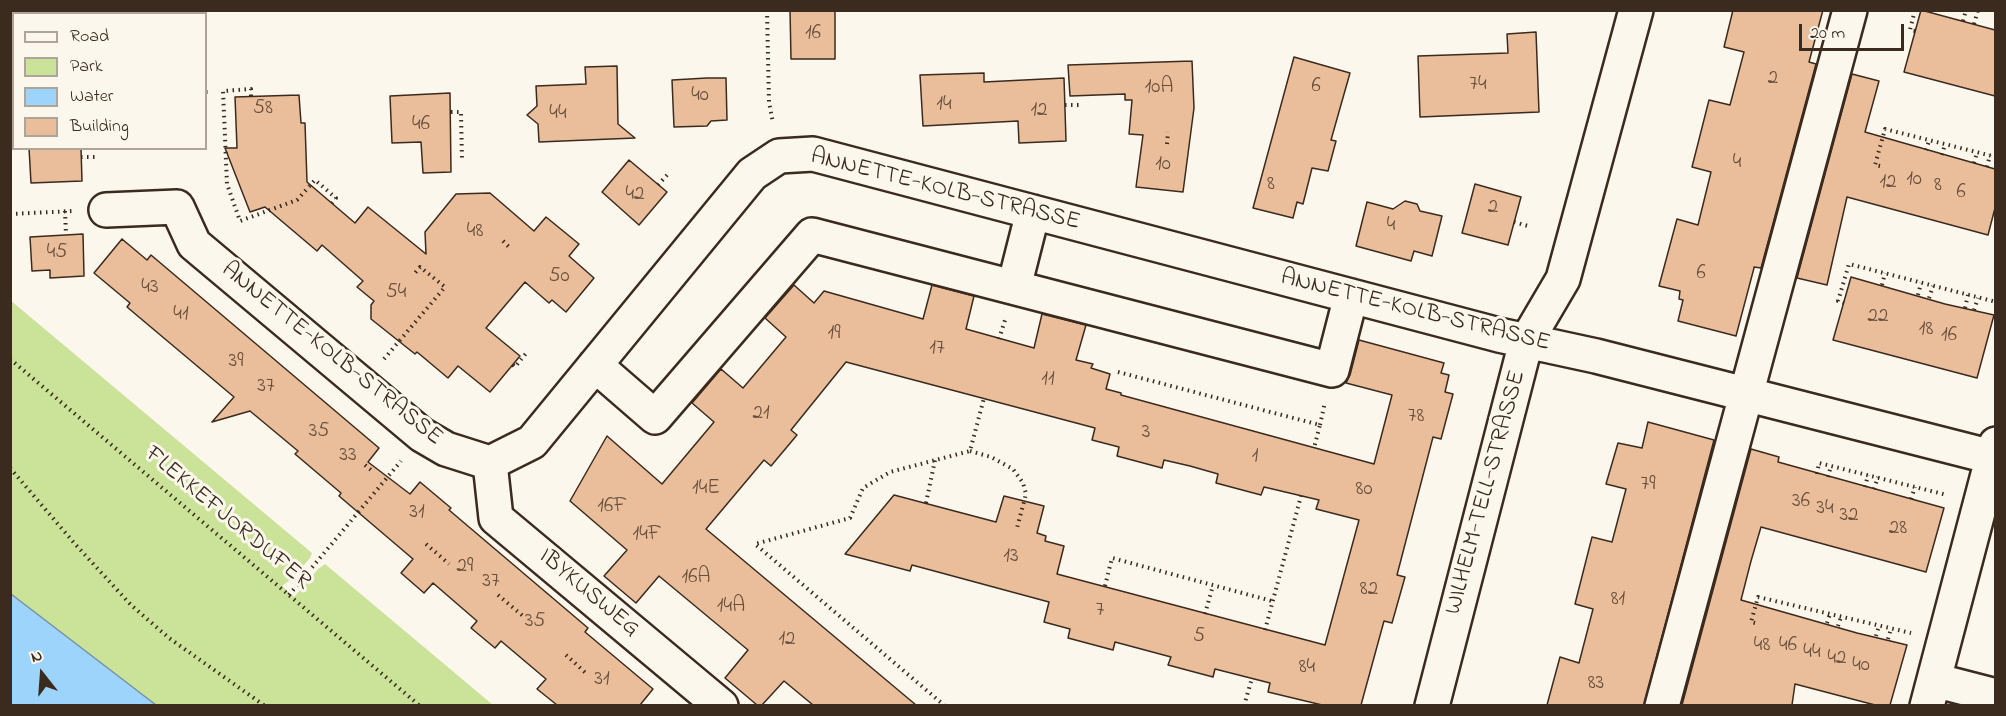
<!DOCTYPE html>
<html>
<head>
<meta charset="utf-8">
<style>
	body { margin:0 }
	#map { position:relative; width:2006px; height:716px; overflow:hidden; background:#fbf7ec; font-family:"Indie Flower",sans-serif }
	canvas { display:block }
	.frame { position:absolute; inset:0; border:12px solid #3b2a1e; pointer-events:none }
	.legend { position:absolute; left:12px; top:12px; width:195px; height:138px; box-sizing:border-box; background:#fbf7ec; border:2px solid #aea59a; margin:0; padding:8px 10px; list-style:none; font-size:18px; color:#3b2a1e }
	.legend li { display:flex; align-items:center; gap:12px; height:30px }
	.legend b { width:30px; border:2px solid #aea59a }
	.north { position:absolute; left:12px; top:644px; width:60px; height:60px; -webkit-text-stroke:4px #fbf7ec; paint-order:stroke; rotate:343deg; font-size:16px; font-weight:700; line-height:24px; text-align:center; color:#3b2a1e }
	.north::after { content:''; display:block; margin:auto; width:21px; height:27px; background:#3b2a1e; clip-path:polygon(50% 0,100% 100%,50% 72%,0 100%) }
	.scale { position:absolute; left:1799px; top:24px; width:105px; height:27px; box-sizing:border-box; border:3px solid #3b2a1e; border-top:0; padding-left:8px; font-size:18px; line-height:21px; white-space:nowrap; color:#3b2a1e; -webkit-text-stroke:4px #fbf7ec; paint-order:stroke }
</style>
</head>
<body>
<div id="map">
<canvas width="2006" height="716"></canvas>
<div class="frame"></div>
<ul class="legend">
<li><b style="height:8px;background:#fbf7ec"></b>Road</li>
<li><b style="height:16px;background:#cae399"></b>Park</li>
<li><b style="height:16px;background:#9dd4fc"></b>Water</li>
<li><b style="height:16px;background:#eabe9a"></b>Building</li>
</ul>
<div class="north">N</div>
<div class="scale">20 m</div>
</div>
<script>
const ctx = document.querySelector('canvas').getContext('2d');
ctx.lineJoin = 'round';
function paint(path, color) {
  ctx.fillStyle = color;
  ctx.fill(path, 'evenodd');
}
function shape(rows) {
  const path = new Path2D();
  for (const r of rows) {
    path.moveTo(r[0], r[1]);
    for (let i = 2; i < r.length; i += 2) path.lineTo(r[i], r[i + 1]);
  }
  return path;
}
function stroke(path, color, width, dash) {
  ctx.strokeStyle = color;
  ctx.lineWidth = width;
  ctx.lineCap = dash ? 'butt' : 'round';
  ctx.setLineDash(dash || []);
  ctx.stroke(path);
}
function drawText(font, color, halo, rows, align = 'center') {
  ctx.font = font + ' "Indie Flower",sans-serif';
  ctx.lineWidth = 6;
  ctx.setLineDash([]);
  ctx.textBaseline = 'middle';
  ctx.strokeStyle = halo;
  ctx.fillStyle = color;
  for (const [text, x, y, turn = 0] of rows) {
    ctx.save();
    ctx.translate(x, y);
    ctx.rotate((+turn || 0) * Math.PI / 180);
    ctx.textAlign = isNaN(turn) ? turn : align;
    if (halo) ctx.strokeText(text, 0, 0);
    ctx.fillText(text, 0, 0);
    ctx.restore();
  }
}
paint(shape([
	[10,300,312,553,310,558,293,578,282,586,294,597,318,569,325,564,493,705,156,705,11,594]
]), '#cae399');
const water = shape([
	[10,594,11,594,156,705,11,705,10,594]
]);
paint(water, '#9dd4fc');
stroke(water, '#7690a3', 1.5);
const building = shape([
	[790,10,835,10,835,59,791,59,790,10],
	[1733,10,1823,10,1809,62,1816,64,1761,268,1754,267,1754,268,1736,336,1678,321,1683,300,1679,299,1680,291,1659,286,1677,219,1698,225,1711,172,1692,167,1709,100,1730,105,1744,52,1724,47,1733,10],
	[1921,10,1995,30,1995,96,1904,72,1921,10],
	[1536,32,1539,112,1420,117,1418,56,1508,53,1507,34,1536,32],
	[1294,57,1350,73,1331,140,1336,141,1328,171,1312,168,1303,204,1297,202,1293,218,1253,208,1294,57],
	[1192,61,1194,108,1183,192,1136,187,1143,135,1129,134,1132,100,1125,100,1125,94,1070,96,1068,65,1192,61],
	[617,66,618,124,635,138,539,142,538,124,527,115,537,106,536,86,586,84,585,67,617,66],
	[984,73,984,82,1064,78,1066,141,1019,143,1018,121,923,126,920,75,984,73],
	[1852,74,1879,81,1865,132,1995,169,1995,208,1988,235,1847,197,1827,285,1797,278,1852,74],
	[707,78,726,78,727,120,711,121,707,126,674,127,672,80,707,78],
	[450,93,451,172,423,173,421,142,392,143,390,96,450,93],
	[299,95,301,123,305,123,307,182,355,223,368,207,426,254,425,232,456,194,490,193,534,231,546,217,579,244,569,256,594,278,566,312,552,300,549,303,525,282,486,328,520,356,490,392,458,366,448,378,417,352,415,354,371,319,371,305,374,301,357,287,363,281,322,245,317,251,265,207,250,212,225,148,237,148,235,97,299,95],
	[29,148,81,148,82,181,31,183,29,148],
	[629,160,667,192,639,225,602,192,629,160],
	[1475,184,1521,197,1508,245,1462,233,1475,184],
	[1405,201,1417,204,1420,211,1442,216,1432,256,1414,251,1411,261,1356,246,1367,202,1393,209,1405,201],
	[83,234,84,276,50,278,50,270,32,271,30,237,83,234],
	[122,239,147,260,151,255,379,448,368,462,410,494,420,482,451,508,449,510,588,628,585,632,653,689,640,705,557,705,537,689,546,679,501,641,495,648,471,628,477,621,433,583,424,593,401,573,413,559,339,496,341,493,295,454,298,451,250,411,212,422,234,397,127,307,130,303,94,273,122,239],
	[1851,277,1945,304,1994,315,1977,378,1833,340,1851,277],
	[794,285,814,303,824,291,923,319,932,285,974,296,966,329,1034,348,1042,314,1086,325,1076,360,1093,364,1091,368,1110,374,1106,389,1121,393,1121,395,1374,464,1392,395,1346,383,1350,375,1359,340,1444,363,1441,373,1449,375,1445,392,1453,394,1441,439,1433,437,1397,575,1405,577,1392,623,1384,621,1361,705,1322,705,1268,692,1270,683,1215,669,1213,677,1168,665,1171,657,1115,642,1113,650,1068,638,1070,629,1044,622,1049,602,912,565,910,571,845,554,894,495,996,522,1004,496,1044,506,1037,533,1046,536,1045,541,1064,546,1057,574,1325,645,1359,520,1316,509,1319,500,1264,487,1261,495,1216,483,1218,474,1190,466,1164,460,1162,468,1117,456,1119,447,1092,440,1095,428,846,362,791,430,797,435,771,466,764,460,706,529,916,705,813,705,784,681,762,705,757,705,725,678,748,650,659,576,636,603,604,576,627,550,570,501,607,436,662,484,714,422,692,403,721,369,743,388,786,337,765,318,794,285],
	[1648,422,1714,440,1644,705,1547,705,1560,657,1579,663,1593,609,1575,604,1592,537,1612,542,1626,489,1606,484,1618,443,1642,448,1648,422],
	[1751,449,1779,457,1778,462,1944,508,1926,572,1761,527,1751,561,1741,600,1857,633,1907,645,1890,705,1875,705,1795,684,1792,705,1682,705,1751,449]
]);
paint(building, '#eabe9a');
stroke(building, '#3b2a1e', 1.5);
const minor = shape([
	[106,210,177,207,194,244,422,435,446,449,490,463,532,442,752,174,779,156,813,154,1499,335,1596,356,1992,457],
	[1014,287,1033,212],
	[595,365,655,417,812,235,1332,370,1351,296],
	[490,463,496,518,721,706],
	[1934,680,1996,696],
	[1432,706,1526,342,1563,279,1636,10],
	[1662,706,1850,10],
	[1927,706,1996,444]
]);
stroke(minor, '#3b2a1e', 38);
stroke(shape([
	[767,10,769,102,773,123],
	[1963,21,1966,10],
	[1974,24,1978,10],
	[1915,31,1910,30,1915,10],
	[206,92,209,92],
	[251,96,251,89,223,91,227,184,240,221,297,200,315,180,336,198,332,203],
	[1065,105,1079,105],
	[451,112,461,112,462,160],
	[1167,144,1168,132],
	[1926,150,1929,141],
	[1942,155,1945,144],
	[81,157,96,157],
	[1974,163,1977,153],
	[1880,166,1875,165,1885,129,1996,157],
	[1987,167,1990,155],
	[658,185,667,175],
	[65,211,66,235],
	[10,214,73,211],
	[1514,222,1528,226],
	[503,241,509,247],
	[1882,285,1885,273],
	[1918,295,1921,283],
	[1929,298,1933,286],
	[1844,303,1838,301,1849,264,1996,302],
	[1965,308,1968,295],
	[1974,310,1978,298],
	[999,339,1005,320],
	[10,359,420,706],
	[384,359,445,287,420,267,415,273],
	[513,365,515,367,527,352],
	[1118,372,1320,425,1314,448],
	[1320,425,1325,402],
	[970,451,991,457,1013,469,1023,483,1026,494,1017,528],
	[365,465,371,470],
	[10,468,75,544,131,605,169,638,265,706],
	[1817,474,1819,463,1947,495],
	[1828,477,1831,466],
	[1865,487,1868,475],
	[1874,489,1878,477],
	[1911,499,1915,487],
	[926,503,935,460],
	[426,544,449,564],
	[1105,586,1112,558,1272,601],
	[289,595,401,461],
	[498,595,523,616],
	[1205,614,1213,585],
	[1755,623,1751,622,1758,597,1911,633],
	[1827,623,1830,614],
	[1838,626,1841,617],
	[1265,630,1301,496],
	[1876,636,1879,626],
	[1888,639,1891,629],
	[566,655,588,675],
	[945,706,755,544,850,518,863,488,890,472,970,451,984,398],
	[1244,706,1252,678]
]), '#3b2a1e', 4, [1.5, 4.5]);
stroke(minor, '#fbf7ec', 33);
drawText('21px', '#674f3d', null, [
	["16",813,35],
	["2",1773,80],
	["74",1478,86],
	["6",1316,88],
	["10A",1159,89],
	["40",700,97],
	["14",944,106],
	["58",263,110],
	["12",1039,112],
	["44",558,115],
	["46",421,126],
	["4",1737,164],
	["10",1163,166],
	["10",1914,181],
	["12",1888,184],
	["8",1271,186],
	["8",1938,187],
	["6",1961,194],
	["42",635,196],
	["2",1493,209],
	["4",1391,227],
	["48",475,233],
	["45",57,254],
	["6",1701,275],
	["50",559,278],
	["43",150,289],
	["54",396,294],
	["41",181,316],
	["22",1878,318],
	["18",1926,331],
	["19",834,335],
	["16",1949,337],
	["17",937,350],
	["39",236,363],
	["11",1048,381],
	["37",266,388],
	["21",761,415],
	["78",1416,418],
	["35",319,433],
	["3",1146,434],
	["33",348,457],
	["1",1255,458],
	["79",1648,486],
	["14E",706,490],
	["80",1364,491],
	["36",1801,503],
	["16F",612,508],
	["34",1825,510],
	["31",417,514],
	["32",1849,517],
	["28",1898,530],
	["14F",647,536],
	["13",1011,558],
	["29",465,568],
	["16A",696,579],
	["37",491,583],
	["82",1369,591],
	["81",1618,601],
	["14A",731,608],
	["7",1100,612],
	["35",535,623],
	["5",1199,638],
	["12",787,641],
	["48",1762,647],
	["46",1788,647],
	["44",1812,654],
	["42",1837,660],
	["40",1861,667],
	["84",1307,669],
	["31",602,681],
	["83",1596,685]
]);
drawText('24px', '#3b2a1e', '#fbf7ec', [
	["ANNETTE-KOLB-STRASSE",945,191,14],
	["ANNETTE-KOLB-STRASSE",1415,312,14],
	["ANNETTE-KOLB-STRASSE",331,355,39],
	["WILHELM-TELL-STRASSE",1487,493,-75],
	["FLEKKEFJORDUFER",227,519,40],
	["IBYKUSWEG",588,594,40]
]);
</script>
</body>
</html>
